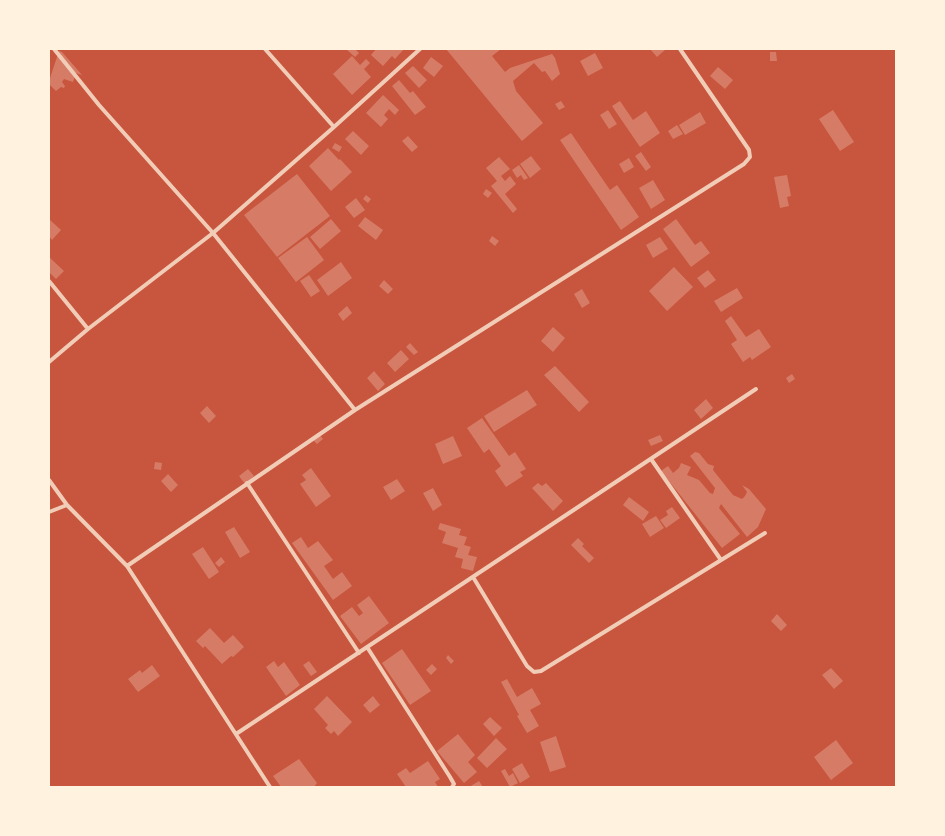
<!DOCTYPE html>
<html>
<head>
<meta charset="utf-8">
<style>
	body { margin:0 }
	#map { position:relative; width:945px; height:836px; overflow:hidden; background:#c8553d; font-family:"Fira Sans",sans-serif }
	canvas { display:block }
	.frame { position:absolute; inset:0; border:50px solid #fff3e0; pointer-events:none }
</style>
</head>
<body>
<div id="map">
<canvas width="945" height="836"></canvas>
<div class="frame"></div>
</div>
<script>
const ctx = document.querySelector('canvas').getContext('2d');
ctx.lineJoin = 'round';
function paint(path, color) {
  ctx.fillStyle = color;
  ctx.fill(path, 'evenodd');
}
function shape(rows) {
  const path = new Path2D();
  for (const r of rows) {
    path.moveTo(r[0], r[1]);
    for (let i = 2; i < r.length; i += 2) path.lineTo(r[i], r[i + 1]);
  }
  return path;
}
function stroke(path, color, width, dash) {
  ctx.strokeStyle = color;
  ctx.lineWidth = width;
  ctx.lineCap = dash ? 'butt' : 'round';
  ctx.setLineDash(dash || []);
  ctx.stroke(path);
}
paint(shape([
	[346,49,355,49,359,53,355,57],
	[376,49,404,49,395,59,392,56,383,66,371,55],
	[446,49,501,49,492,56,505,72,510,68,552,54,555,58,560,74,552,81,545,71,542,72,534,63,513,81,516,91,543,123,522,141],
	[650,49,666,49,657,57],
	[59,51,62,52,82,75,76,73,73,82,64,79,62,82,65,86,64,88,61,87,56,91,49,84,49,81],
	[770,52,776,52,777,61,770,61],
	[595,53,603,68,588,76,580,61],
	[352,56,360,65,366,59,370,63,364,69,371,77,352,95,333,74],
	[431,57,443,66,434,77,423,68],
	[413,66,427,80,419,88,405,73],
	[718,67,733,80,725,89,710,76],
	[399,80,410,93,413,91,426,107,415,115,392,86],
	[383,95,399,110,395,115,389,109,384,115,388,119,381,127,366,113],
	[561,101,565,107,559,110,555,104],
	[620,101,633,120,646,111,660,133,640,147,612,106],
	[608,110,617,124,609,129,600,115],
	[833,110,854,142,840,151,819,119],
	[700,112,706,123,685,135,679,125],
	[677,125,683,134,673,139,668,131],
	[353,131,369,146,361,155,345,139],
	[571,133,610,190,617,185,639,217,621,230,560,140],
	[408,136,418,147,412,152,402,141],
	[335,143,342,147,339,152,332,148],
	[328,148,339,160,340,159,352,172,331,191,309,166],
	[641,152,651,167,646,171,635,156],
	[531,156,541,169,530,178,520,164],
	[499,157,510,169,501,176,505,181,510,176,516,184,505,194,517,209,513,213,491,186,497,181,486,168],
	[629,158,634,167,624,173,619,164],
	[519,165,528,178,524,180,521,175,517,178,512,170],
	[297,174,330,216,277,257,244,215],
	[787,175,791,196,787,197,789,206,780,208,774,177],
	[653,180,665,200,651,209,639,188],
	[486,189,492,193,488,198,483,194],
	[366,195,371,199,368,203,363,199],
	[356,198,365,210,354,218,345,207],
	[365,217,383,230,376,240,358,226],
	[331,219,341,231,320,249,310,237],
	[676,219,695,245,701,241,710,253,691,267,663,229],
	[50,220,61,230,52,240,49,236],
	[492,236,499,241,495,246,489,241],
	[307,237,324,260,296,282,278,258],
	[660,237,668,249,653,258,646,245],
	[49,257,64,271,56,279,49,272],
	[341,262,352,278,328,296,317,280],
	[674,267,693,287,667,311,649,291],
	[708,270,716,280,705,288,697,278],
	[309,275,320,291,311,297,300,281],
	[384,280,393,289,388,294,379,286],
	[737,288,743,298,721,312,714,301],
	[582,289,590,303,582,308,574,294],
	[347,306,352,313,343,321,338,314],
	[731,316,746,337,759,329,771,347,752,360,750,357,743,362,731,344,737,340,725,321],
	[553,327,565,338,553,352,541,341],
	[410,343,418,352,414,355,406,347],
	[401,350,409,359,395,372,387,363],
	[555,366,589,402,579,412,544,375],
	[374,371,385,384,378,391,367,378],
	[792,374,795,379,789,383,786,378],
	[527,390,537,405,494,432,484,416],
	[706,399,713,408,701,419,694,410],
	[207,406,216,416,209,423,200,413],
	[482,418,509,456,515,452,526,469,520,472,523,476,506,487,495,471,501,466,489,449,484,453,467,428],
	[318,433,323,439,317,444,311,438],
	[660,435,663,441,651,446,648,440],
	[453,436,462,456,443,464,435,444],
	[695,452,699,453,708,464,714,466,713,470,733,495,742,499,745,496,747,492,742,485,749,489,766,509,758,527,747,537,721,504,719,508,740,534,722,548,661,471,668,466,673,473,679,468,681,463,691,467,687,475,699,480,710,493,713,494,715,488,690,456],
	[155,462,162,463,161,470,154,469],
	[311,468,331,496,316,507,300,484,306,480,302,475],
	[248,469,254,476,245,484,239,476],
	[168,474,178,485,171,492,161,481],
	[397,479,405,491,391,500,383,487],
	[538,483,542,486,546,483,563,501,553,511,532,488],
	[433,488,442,505,433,511,423,493],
	[629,497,649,512,643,521,623,505],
	[672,507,680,518,666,528,660,520,668,515,666,511],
	[656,516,664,528,650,537,642,524],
	[440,523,461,529,459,535,467,537,464,545,471,547,468,555,477,557,473,571,461,568,463,559,455,557,458,548,442,543,446,532,438,529],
	[234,527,250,552,240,558,225,532],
	[301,537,308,548,318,541,333,560,324,566,333,579,342,572,352,586,333,600,292,543],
	[578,538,584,544,582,546,594,558,589,563,571,545],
	[203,547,219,572,209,579,192,554],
	[221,557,225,562,219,567,215,563],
	[369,596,389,623,361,644,340,616,352,607,359,616,363,613,357,605],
	[777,614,787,625,781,631,771,621],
	[210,628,224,643,233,635,244,647,233,657,231,656,222,664,205,646,203,648,196,641],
	[402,649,431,691,410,705,382,663],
	[448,655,454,661,451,664,446,658],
	[274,661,278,667,284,662,300,685,286,696,266,667],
	[309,661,317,672,311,676,303,665],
	[432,664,437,669,431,675,426,670],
	[152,665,160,676,138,692,128,679,140,670,142,673],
	[831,668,843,681,834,689,822,675],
	[507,679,517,697,532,688,541,704,530,710,539,726,527,733,517,716,519,715,501,682],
	[327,696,352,722,338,736,334,731,331,734,325,728,328,725,314,709],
	[373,696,380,705,370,713,363,705],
	[490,717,502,728,494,736,483,724],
	[458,734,475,755,468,762,477,772,464,783,437,751],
	[556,736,566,767,550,772,540,742],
	[496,738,507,749,487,768,477,758],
	[836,740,853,763,831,780,814,757],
	[299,759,317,783,314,787,281,787,273,776],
	[428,761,440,779,435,782,438,787,406,787,397,774,406,768,410,773],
	[522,763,530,777,520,783,512,769],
	[505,769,509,776,513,773,518,783,510,787,501,771],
	[479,781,483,787,469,787]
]), '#d67c66');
stroke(shape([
	[54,49,99,105,213,233,355,410],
	[265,49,334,127],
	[49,281,88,329],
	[49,362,88,329,213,233,334,127,420,49],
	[651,459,721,560],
	[49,480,67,505,127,566,270,787],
	[247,483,359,653],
	[49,512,67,505],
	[127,566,355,410,744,164,750,157,749,150,680,49],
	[473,577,527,666,534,672,541,671,765,533],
	[367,647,450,777,454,784,452,787],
	[236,734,756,389]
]), '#f1ccb7', 4);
</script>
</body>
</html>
